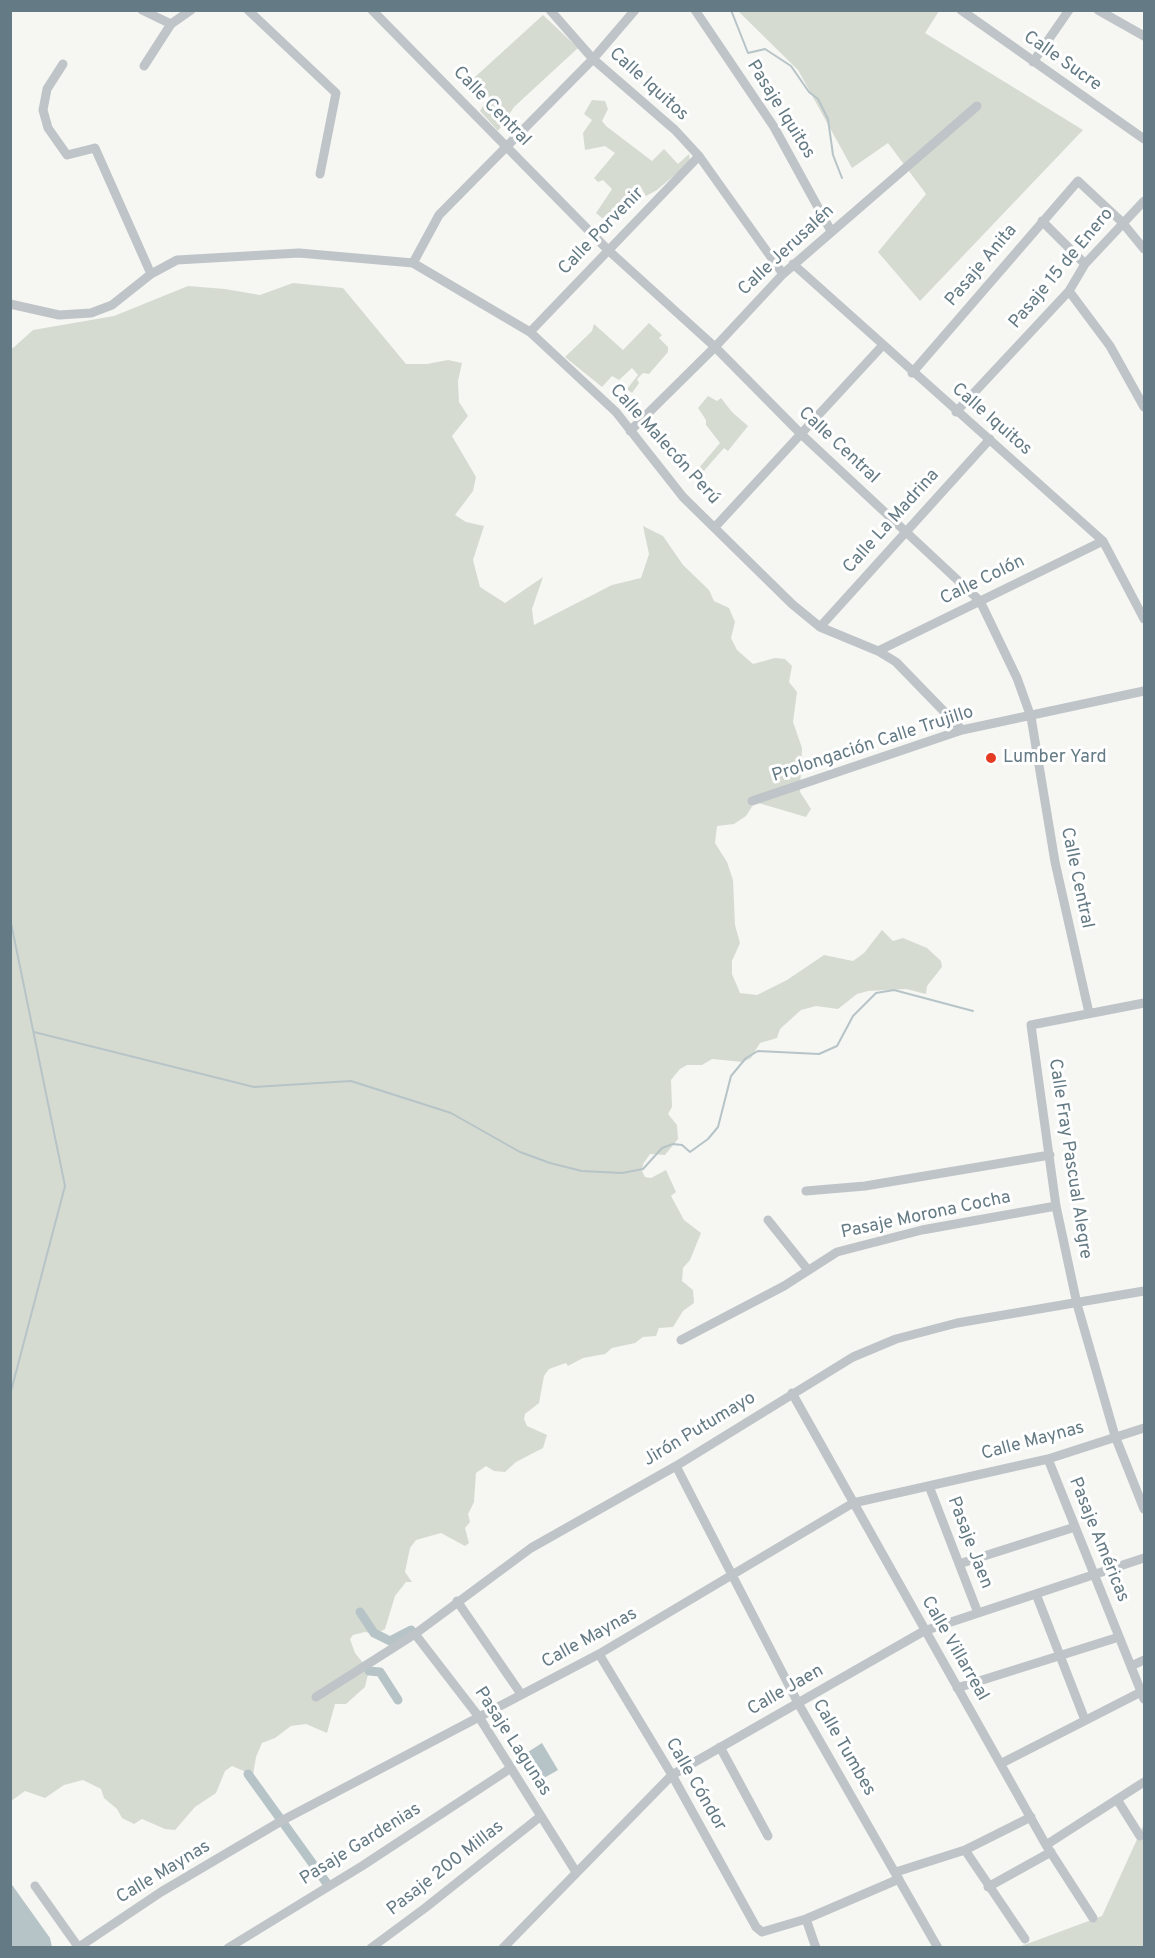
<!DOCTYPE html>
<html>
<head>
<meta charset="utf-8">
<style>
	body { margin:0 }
	#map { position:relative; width:1155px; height:1958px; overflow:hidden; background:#f6f6f3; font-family:Overpass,sans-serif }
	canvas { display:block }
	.frame { position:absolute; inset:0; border:12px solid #647a84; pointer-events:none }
</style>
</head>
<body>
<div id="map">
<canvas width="1155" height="1958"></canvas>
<div class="frame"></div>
</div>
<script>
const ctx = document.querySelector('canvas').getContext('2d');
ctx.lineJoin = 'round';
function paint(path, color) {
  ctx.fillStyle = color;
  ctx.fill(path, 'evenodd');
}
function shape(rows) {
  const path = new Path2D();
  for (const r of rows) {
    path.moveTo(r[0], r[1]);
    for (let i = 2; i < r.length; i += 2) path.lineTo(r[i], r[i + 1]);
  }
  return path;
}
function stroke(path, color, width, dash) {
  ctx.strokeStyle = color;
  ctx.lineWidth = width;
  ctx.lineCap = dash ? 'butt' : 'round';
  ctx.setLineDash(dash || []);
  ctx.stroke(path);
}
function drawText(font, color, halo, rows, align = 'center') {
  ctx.font = font + ' Overpass,sans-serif';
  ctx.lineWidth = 6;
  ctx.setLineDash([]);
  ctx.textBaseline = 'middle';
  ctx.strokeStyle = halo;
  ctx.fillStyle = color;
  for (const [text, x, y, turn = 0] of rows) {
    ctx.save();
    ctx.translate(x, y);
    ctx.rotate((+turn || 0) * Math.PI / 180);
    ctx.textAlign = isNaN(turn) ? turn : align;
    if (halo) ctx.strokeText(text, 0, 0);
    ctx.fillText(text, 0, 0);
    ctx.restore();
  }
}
paint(shape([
	[738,11,939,11,925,33,1083,130,920,301,878,252,926,194,888,143,852,168,798,70],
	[543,15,578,48,514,107,498,131,480,111,489,96,473,82,475,77],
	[592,100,605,101,608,109,602,121,606,126,652,161,664,149,678,164,689,154,690,162,657,190,646,196,642,189,628,191,626,207,622,214,617,212,608,223,596,213,612,189,603,180,598,182,594,178,615,153,605,146,585,150,583,133,592,120,584,114],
	[293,283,343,288,406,364,427,364,448,360,462,363,458,381,459,402,468,416,452,436,476,477,473,491,455,515,466,522,484,526,473,560,480,587,505,603,543,577,532,609,534,625,612,585,641,578,649,554,643,526,663,536,683,565,709,590,714,601,729,608,735,622,731,638,737,650,753,664,775,658,785,659,792,666,789,682,797,692,793,722,802,748,800,792,811,809,806,817,755,802,746,816,734,824,717,826,715,843,727,862,733,880,735,925,740,943,732,961,732,974,740,993,757,995,787,980,824,955,853,961,864,953,882,930,893,941,903,938,927,948,941,961,942,967,927,986,926,994,906,989,868,991,857,994,838,1009,816,1006,801,1010,780,1029,777,1038,760,1043,751,1058,743,1062,712,1059,702,1065,687,1065,680,1069,671,1080,672,1107,668,1114,677,1125,678,1139,665,1155,650,1154,643,1164,642,1171,645,1177,651,1178,666,1170,676,1192,671,1196,684,1220,701,1233,690,1260,683,1268,682,1281,693,1290,694,1303,683,1311,673,1327,659,1328,656,1336,643,1337,635,1343,612,1348,605,1354,583,1358,568,1366,566,1363,549,1369,544,1376,539,1403,525,1414,524,1419,527,1426,547,1435,543,1448,516,1462,505,1472,494,1471,486,1466,476,1473,474,1502,468,1514,470,1522,465,1528,469,1543,465,1546,441,1533,416,1540,410,1548,405,1572,412,1582,406,1582,395,1596,385,1629,376,1634,365,1632,353,1635,350,1639,355,1653,369,1670,365,1687,346,1704,335,1704,327,1733,306,1724,291,1726,275,1738,262,1743,256,1757,253,1775,232,1766,225,1771,216,1793,195,1807,175,1830,165,1829,142,1819,134,1824,122,1818,117,1809,104,1798,101,1789,83,1780,64,1785,45,1798,25,1791,11,1801,10,347,13,348,33,330,114,316,188,286,225,289,260,295],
	[649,323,662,335,659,338,668,347,668,352,649,374,643,373,637,379,639,383,632,393,627,389,638,375,632,368,619,380,612,376,602,387,565,357,592,331,594,324,623,350],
	[708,396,717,401,721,398,732,412,748,426,728,451,724,448,696,480,692,476,720,443,706,425,706,420,698,408],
	[1144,1824,1144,1947,1016,1948,1102,1916]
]), '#d6dbd2');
paint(shape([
	[542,1743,558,1770,544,1778,528,1752],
	[10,1882,50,1938,52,1947,11,1947]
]), '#b6c4c7');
stroke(shape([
	[731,10,748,53,765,49,791,66,809,92,818,99,828,119,833,155,842,178],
	[10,918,65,1186,10,1395],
	[34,1032,254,1087,351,1081,451,1113,520,1152,550,1163,582,1171,622,1173,643,1169,662,1148,673,1144,682,1145,690,1152,708,1139,718,1127,731,1076,746,1058,758,1051,819,1054,837,1046,853,1016,876,993,894,990,973,1011]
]), '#b6c4c7', 2);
stroke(shape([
	[360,1612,374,1633,390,1641,411,1630,415,1634],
	[369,1671,380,1672,398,1700],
	[248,1774,328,1885]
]), '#b6c4c7', 9);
stroke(shape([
	[142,10,171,24],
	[248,10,336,93,320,174],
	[372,10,608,250,715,347,801,434,980,601,1017,678,1031,717,1055,862,1089,1013],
	[550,10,593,59,675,130,699,156,783,274],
	[695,10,774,127,831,231],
	[961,10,1144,139],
	[1098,10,1144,36],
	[1033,62,1069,10],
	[63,64,47,89,43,110,48,128,67,155,95,148,151,274],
	[144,66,171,24,191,10],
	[1042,221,1085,264],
	[413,263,439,215,593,59,635,10],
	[793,264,1103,541,1144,619],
	[1069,291,1110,346,1144,407],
	[10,304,59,315,91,313,112,305,151,274,177,260,299,253,413,263,530,332,616,412,683,497,792,604,820,627,878,651,896,662,962,730],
	[530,332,699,156],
	[912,373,1078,181,1122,222,1144,249],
	[956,412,1069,291,1085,264,1144,201],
	[630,431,715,347,783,274,977,106],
	[715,527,883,345],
	[820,627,990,439],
	[878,651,1103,541],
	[752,801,962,730,1144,691],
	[1144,1003,1031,1025,1056,1206,1077,1304,1115,1436,1144,1509],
	[806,1191,865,1186,1050,1155],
	[768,1220,808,1270],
	[681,1340,784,1286,837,1252,922,1230,1056,1206],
	[792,1393,1046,1845,1093,1918],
	[1048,1459,1144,1699],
	[676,1466,798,1703,938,1948],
	[929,1486,978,1613],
	[959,1564,1075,1527],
	[1036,1594,1085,1720],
	[457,1601,521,1694],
	[415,1634,479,1717,576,1872],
	[599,1654,672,1775,756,1927,762,1932,806,1919,899,1879],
	[1131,1666,1144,1660],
	[957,1688,1119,1637],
	[316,1697,415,1634,531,1548,676,1466,853,1357,896,1339,957,1323,1144,1291],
	[720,1747,768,1836],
	[1002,1763,1141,1692],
	[1118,1801,1140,1836],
	[1046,1845,1144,1782],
	[965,1850,1025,1939],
	[896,1872,965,1850,1031,1817],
	[35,1886,79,1948],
	[988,1887,1051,1852],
	[806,1919,816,1948],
	[79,1947,161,1892,283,1820,599,1654,853,1503,1048,1459,1144,1428],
	[228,1948,362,1866,511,1768],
	[371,1948,425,1908,541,1816],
	[503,1948,672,1775,924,1631,1144,1558]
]), '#bec4c7', 9);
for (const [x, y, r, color] of [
	[991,758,6,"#e63b23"]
]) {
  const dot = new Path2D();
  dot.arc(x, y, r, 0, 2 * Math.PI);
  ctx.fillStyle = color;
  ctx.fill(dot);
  stroke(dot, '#fff', 2);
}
drawText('18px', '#647a84', '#fff', [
	["Calle Sucre",1062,62,35],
	["Calle Iquitos",648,85,42],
	["Calle Central",491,107,46],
	["Pasaje Iquitos",780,110,58],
	["Calle Porvenir",602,232,-46],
	["Calle Jerusalén",787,251,-43],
	["Pasaje Anita",982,266,-50],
	["Pasaje 15 de Enero",1062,269,-50],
	["Calle Iquitos",991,420,41],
	["Calle Malecón Perú",664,445,48],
	["Calle Central",838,446,43],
	["Calle La Madrina",892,522,-48],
	["Calle Colón",983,581,-26],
	["Prolongación Calle Trujillo",873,745,-18],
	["Calle Central",1076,878,78],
	["Calle Fray Pascual Alegre",1069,1159,81],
	["Pasaje Morona Cocha",926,1216,-12],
	["Jirón Putumayo",700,1430,-31],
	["Calle Maynas",1033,1442,-15],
	["Pasaje Américas",1098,1540,68],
	["Pasaje Jaen",969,1543,69],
	["Calle Maynas",590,1639,-29],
	["Calle Villarreal",954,1649,60],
	["Calle Jaen",786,1691,-30],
	["Pasaje Lagunas",512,1742,57],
	["Calle Tumbes",843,1748,60],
	["Calle Cóndor",695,1785,60],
	["Pasaje Gardenias",361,1845,-32],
	["Pasaje 200 Millas",446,1869,-38],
	["Calle Maynas",164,1873,-31]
]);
drawText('18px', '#647a84', '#fff', [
	["Lumber Yard",1003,758]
], 'left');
</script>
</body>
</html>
